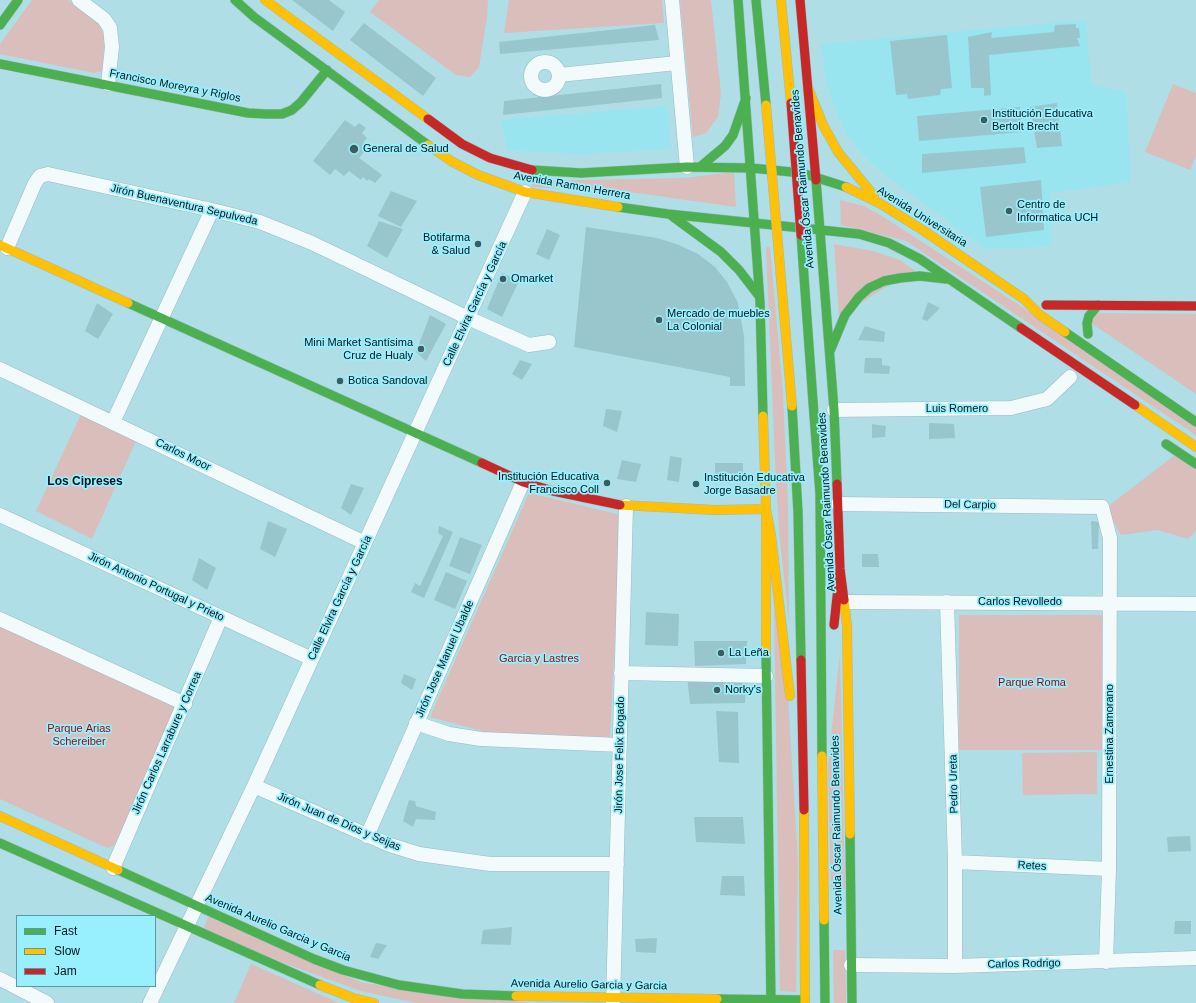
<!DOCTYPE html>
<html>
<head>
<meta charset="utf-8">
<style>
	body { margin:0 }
	#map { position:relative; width:1196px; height:1003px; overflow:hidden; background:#afdee6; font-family:Arial,sans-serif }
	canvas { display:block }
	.legend { position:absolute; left:16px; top:915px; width:140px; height:72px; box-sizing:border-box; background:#98effd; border:1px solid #5b98a2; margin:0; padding:5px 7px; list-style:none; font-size:12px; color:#00161a }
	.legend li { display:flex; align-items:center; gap:8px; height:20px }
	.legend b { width:20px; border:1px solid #5b98a2 }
</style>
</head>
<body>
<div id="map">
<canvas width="1196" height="1003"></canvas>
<ul class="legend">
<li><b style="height:5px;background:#4caf50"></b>Fast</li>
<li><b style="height:5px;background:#ffc107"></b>Slow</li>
<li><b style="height:5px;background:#c62828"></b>Jam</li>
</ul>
</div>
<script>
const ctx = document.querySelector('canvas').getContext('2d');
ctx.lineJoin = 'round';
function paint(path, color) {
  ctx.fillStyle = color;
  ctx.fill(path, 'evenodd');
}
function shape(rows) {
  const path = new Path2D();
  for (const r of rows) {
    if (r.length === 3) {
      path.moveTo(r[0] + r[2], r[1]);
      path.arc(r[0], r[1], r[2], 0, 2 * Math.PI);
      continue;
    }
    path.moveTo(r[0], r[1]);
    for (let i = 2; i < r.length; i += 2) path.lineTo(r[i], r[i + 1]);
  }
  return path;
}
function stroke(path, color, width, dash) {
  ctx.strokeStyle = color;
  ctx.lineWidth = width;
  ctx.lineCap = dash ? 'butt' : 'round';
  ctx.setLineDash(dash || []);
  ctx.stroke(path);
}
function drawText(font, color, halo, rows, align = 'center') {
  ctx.font = font + ' Arial,sans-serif';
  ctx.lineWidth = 3.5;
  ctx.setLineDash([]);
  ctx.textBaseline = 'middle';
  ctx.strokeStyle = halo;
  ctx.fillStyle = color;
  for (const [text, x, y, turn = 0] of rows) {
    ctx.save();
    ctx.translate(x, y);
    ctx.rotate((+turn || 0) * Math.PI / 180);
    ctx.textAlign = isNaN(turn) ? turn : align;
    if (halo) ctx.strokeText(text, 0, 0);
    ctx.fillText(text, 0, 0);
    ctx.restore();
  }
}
paint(shape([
	[1086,20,1091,85,1126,92,1131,182,1050,193,1052,246,985,249,880,171,862,154,847,135,834,106,827,85,821,44],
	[667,106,671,149,579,154,507,150,501,120]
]), '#98e5f0');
paint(shape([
	[32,0,68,0,99,23,105,38,102,71,94,73,0,54,0,44],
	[379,0,488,0,487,17,479,67,470,77,456,75,370,12],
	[509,0,662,0,664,23,504,33],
	[680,0,711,0,721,93,718,117,706,133,693,137],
	[1173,84,1196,93,1196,156,1190,170,1145,152],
	[734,172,736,207,623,191,531,187,533,181,684,178],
	[840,200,864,206,882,216,1196,420,1196,435,906,241,841,225],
	[834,244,873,251,900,260,919,274,908,273,839,317],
	[766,247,770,247,783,393,788,507,789,623,780,540,776,483],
	[1098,313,1196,314,1196,394,1091,323],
	[81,414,137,439,92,539,36,511],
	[1176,454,1196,469,1196,531,1188,539,1158,530,1121,535,1106,508],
	[529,493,621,515,610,737,486,732,430,717],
	[774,605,788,698,798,861,796,992,780,991],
	[0,612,182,696,114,846,107,848,0,799],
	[959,615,1104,615,1105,750,959,750],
	[840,653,845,889,831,891,828,765],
	[1097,752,1097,794,1023,795,1022,753],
	[208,917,363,983,530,1003,416,1003,361,991,270,958,204,928],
	[833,950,845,950,846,1003,834,1003],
	[251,964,339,1003,234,1003]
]), '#d9bebb');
paint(shape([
	[292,0,329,0,345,12,333,31],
	[364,23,436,78,423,96,350,40],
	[1076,24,1076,28,1079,28,1080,38,1077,38,1080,46,989,55,991,95,984,96,984,88,971,88,968,37,992,32,991,38,1054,32,1055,25],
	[655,25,659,40,500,54,499,42],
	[947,35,952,88,941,89,940,95,908,99,907,94,896,95,890,41],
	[661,84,662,98,503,115,504,101],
	[1057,103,1062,146,1037,148,1030,107],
	[1020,107,1022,132,919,141,917,116],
	[345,120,355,127,359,123,366,128,362,133,367,138,363,143,368,147,359,158,382,175,375,183,369,179,367,181,363,177,361,180,349,171,344,176,335,169,330,175,313,161],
	[1024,147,1026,163,922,173,922,154],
	[1041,180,1044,230,986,237,980,187],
	[391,191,417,201,401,227,378,216],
	[379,221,403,229,387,258,367,246],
	[586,227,657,238,679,245,698,254,715,267,727,282,738,303,744,336,745,386,730,386,730,377,574,347],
	[547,229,560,235,549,260,536,254],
	[502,273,519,281,502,317,487,309],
	[928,302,940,308,927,321,922,319],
	[97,303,113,314,98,339,85,331],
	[430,315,446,324,426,361,416,352],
	[865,326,885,332,884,342,858,340],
	[865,358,882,358,882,365,890,366,889,374,864,373],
	[520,360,532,364,522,380,512,374],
	[606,409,622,411,617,432,603,426],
	[929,423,954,424,955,438,929,439],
	[872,424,886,426,885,437,872,438],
	[670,456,682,458,679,482,667,480],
	[622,460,641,464,636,482,617,479],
	[715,463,743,463,743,476,715,476],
	[351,484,364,488,351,515,341,508],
	[268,521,287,529,275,557,260,549],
	[1091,521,1099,522,1098,549,1092,549],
	[439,526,453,532,424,598,411,592,415,583,420,586,443,536,438,533],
	[460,537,482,545,470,574,449,566],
	[862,554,878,554,879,567,862,567],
	[199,558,216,568,207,590,192,580],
	[446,572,467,581,455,609,434,600],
	[646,612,679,614,678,646,645,645],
	[694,641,747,641,746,664,695,666],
	[404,674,416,679,412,690,401,683],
	[687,677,747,677,745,703,690,704],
	[716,711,738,712,739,763,719,762],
	[409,800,415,801,416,806,436,812,435,820,416,819,413,827,403,821],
	[694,817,743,817,745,844,696,842],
	[1190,836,1191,851,1168,852,1167,837],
	[722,876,744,876,745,896,720,895],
	[1175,921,1191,921,1191,934,1174,934],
	[512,927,511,945,481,944,483,930],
	[657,938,656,953,636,952,635,939],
	[376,943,387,945,378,959,370,957]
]), '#99c6cd');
const street = shape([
	[79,0,104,19,110,28,112,47,108,84],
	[672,0,687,167],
	[545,76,14],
	[559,75,677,63],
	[7,248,35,183,40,176,48,174,212,210,260,222,312,243,468,318,529,345,549,342],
	[0,369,365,543],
	[834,410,1011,408,1047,399,1070,377],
	[113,422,212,210],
	[838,504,1102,507,1110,538,1109,869,1106,962],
	[0,515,312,659],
	[844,602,1196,604],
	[947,602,955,862,955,966],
	[0,619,185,704],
	[621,673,766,676],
	[416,723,449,734,481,739,620,745],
	[254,786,390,845,419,854,490,864,617,864],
	[367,836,523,482],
	[955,862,1109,869],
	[113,868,221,617],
	[851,965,955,966,1196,958],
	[0,979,47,1003],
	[150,1003,254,786,525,192],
	[613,1003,626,506]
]);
const fast = shape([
	[235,0,254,17,428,145],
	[738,0,760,302,763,416],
	[756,0,766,105],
	[0,25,18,0],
	[0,64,248,113,266,114,282,114,292,110,301,102,327,70],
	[700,167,725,146,733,135,746,98],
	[532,170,581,173,687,167,751,168,802,173,846,187],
	[816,180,834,410,837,484],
	[618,207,668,214,859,234,889,243,920,259,1021,328],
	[672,216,721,252,739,270,759,296],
	[128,303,482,463],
	[1065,332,1196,422],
	[1088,334,1087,323,1089,316,1098,305],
	[830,351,845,315,859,297,869,288,884,281,900,278,920,276,946,279],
	[813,402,820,494,822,756],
	[792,406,798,512,801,660],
	[1166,444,1196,464],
	[766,653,771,1003],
	[850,834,852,1003],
	[0,843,320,985],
	[118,870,314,959,343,970,399,985,462,994,516,996],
	[824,920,825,1003],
	[717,999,805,1000]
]);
const slow = shape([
	[265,0,428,119],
	[781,0,791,103],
	[808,88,823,125,838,152,874,196],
	[428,145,451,161,478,175,525,192,618,207],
	[846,187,881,204,924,231,1024,299,1040,315,1065,332],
	[0,245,128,303],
	[1135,405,1196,447],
	[763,416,766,509,766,653],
	[620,505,715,510,766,509],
	[766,509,771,535,790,696],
	[844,600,847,626,850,834],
	[822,756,824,920],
	[804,810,805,1003],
	[0,816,118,870],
	[320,985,353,998,374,1003],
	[516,996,717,999]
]);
const jam = shape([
	[800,0,816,180],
	[428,119,462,144,490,158,532,170],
	[1046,305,1196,306],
	[1021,328,1135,405],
	[482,463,523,482,553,491,620,505],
	[837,484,840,569,844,600],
	[834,625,840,569],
	[801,660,804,810]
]);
stroke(street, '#96bbc2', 15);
stroke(fast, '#96bbc2', 10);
stroke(slow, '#96bbc2', 10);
stroke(jam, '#96bbc2', 10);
stroke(street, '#f3fafb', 14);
stroke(fast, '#4caf50', 9);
stroke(slow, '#ffc107', 9);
stroke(jam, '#c62828', 9);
const fastBridge = shape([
	[801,235,813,402]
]);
const slowBridge = shape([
	[766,105,792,406]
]);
const jamBridge = shape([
	[791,103,801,235]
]);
stroke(fastBridge, '#96bbc2', 10, []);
stroke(slowBridge, '#96bbc2', 10, []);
stroke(jamBridge, '#96bbc2', 10, []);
stroke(fastBridge, '#4caf50', 9);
stroke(slowBridge, '#ffc107', 9);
stroke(jamBridge, '#c62828', 9);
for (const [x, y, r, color] of [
	[984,120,4,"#3d5c61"],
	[354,149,5,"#3d5c61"],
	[1009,211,4,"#3d5c61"],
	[478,244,4,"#3d5c61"],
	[503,279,4,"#3d5c61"],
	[659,320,4,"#3d5c61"],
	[421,349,4,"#3d5c61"],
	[340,381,4,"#3d5c61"],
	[607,483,4,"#3d5c61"],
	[696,484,4,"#3d5c61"],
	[721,653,4,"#3d5c61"],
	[717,690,4,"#3d5c61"]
]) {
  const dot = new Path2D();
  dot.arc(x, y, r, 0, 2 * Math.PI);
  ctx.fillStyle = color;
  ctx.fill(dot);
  stroke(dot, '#98effd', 1.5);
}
drawText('11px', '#00161a', '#98effd', [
	["Francisco Moreyra y Riglos",175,86,11],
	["Avenida Óscar Raimundo Benavides",803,179,-95],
	["Avenida Ramon Herrera",572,186,10],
	["Jirón Buenaventura Sepulveda",184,205,13],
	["Avenida Universitaria",922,217,32],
	["Calle Elvira García y García",475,304,-65],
	["Luis Romero",957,409],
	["Carlos Moor",183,455,26],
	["Avenida Óscar Raimundo Benavides",827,502,-93],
	["Del Carpio",970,505,1],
	["Jirón Antonio Portugal y Prieto",156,587,25],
	["Calle Elvira García y García",340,598,-65],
	["Carlos Revolledo",1020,602],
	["Jirón Jose Manuel Ubalde",445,659,-66],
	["Ernestina Zamorano",1110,734,-90],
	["Jirón Carlos Larrabure y Correa",167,743,-66],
	["Jirón Jose Felix Bogado",620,755,-89],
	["Pedro Ureta",954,784,-91],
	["Jirón Juan de Dios y Seijas",339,822,23],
	["Avenida Óscar Raimundo Benavides",837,825,-91],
	["Retes",1032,866,3],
	["Avenida Aurelio Garcia y Garcia",278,928,23],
	["Carlos Rodrigo",1024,964,-1],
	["Avenida Aurelio Garcia y Garcia",589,985,1]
]);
drawText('11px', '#00161a', '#98effd', [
	["Institución Educativa",992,114],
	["Bertolt Brecht",992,127],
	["General de Salud",363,149],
	["Centro de",1017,205],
	["Informatica UCH",1017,218],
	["Botifarma",470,238,"right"],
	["& Salud",470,251,"right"],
	["Omarket",511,279],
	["Mercado de muebles",667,314],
	["La Colonial",667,327],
	["Mini Market Santísima",413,343,"right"],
	["Cruz de Hualy",413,356,"right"],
	["Botica Sandoval",348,381],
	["Institución Educativa",599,477,"right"],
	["Francisco Coll",599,490,"right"],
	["Institución Educativa",704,478],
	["Jorge Basadre",704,491],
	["La Leña",729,653],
	["Norky's",725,690]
], 'left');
drawText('11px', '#9a0508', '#98effd', [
	["Garcia y Lastres",539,659],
	["Parque Roma",1032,683],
	["Parque Arias",79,729],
	["Schereiber",79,742]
]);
drawText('bold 12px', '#00161a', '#98effd', [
	["Los Cipreses",85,482]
]);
</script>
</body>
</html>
